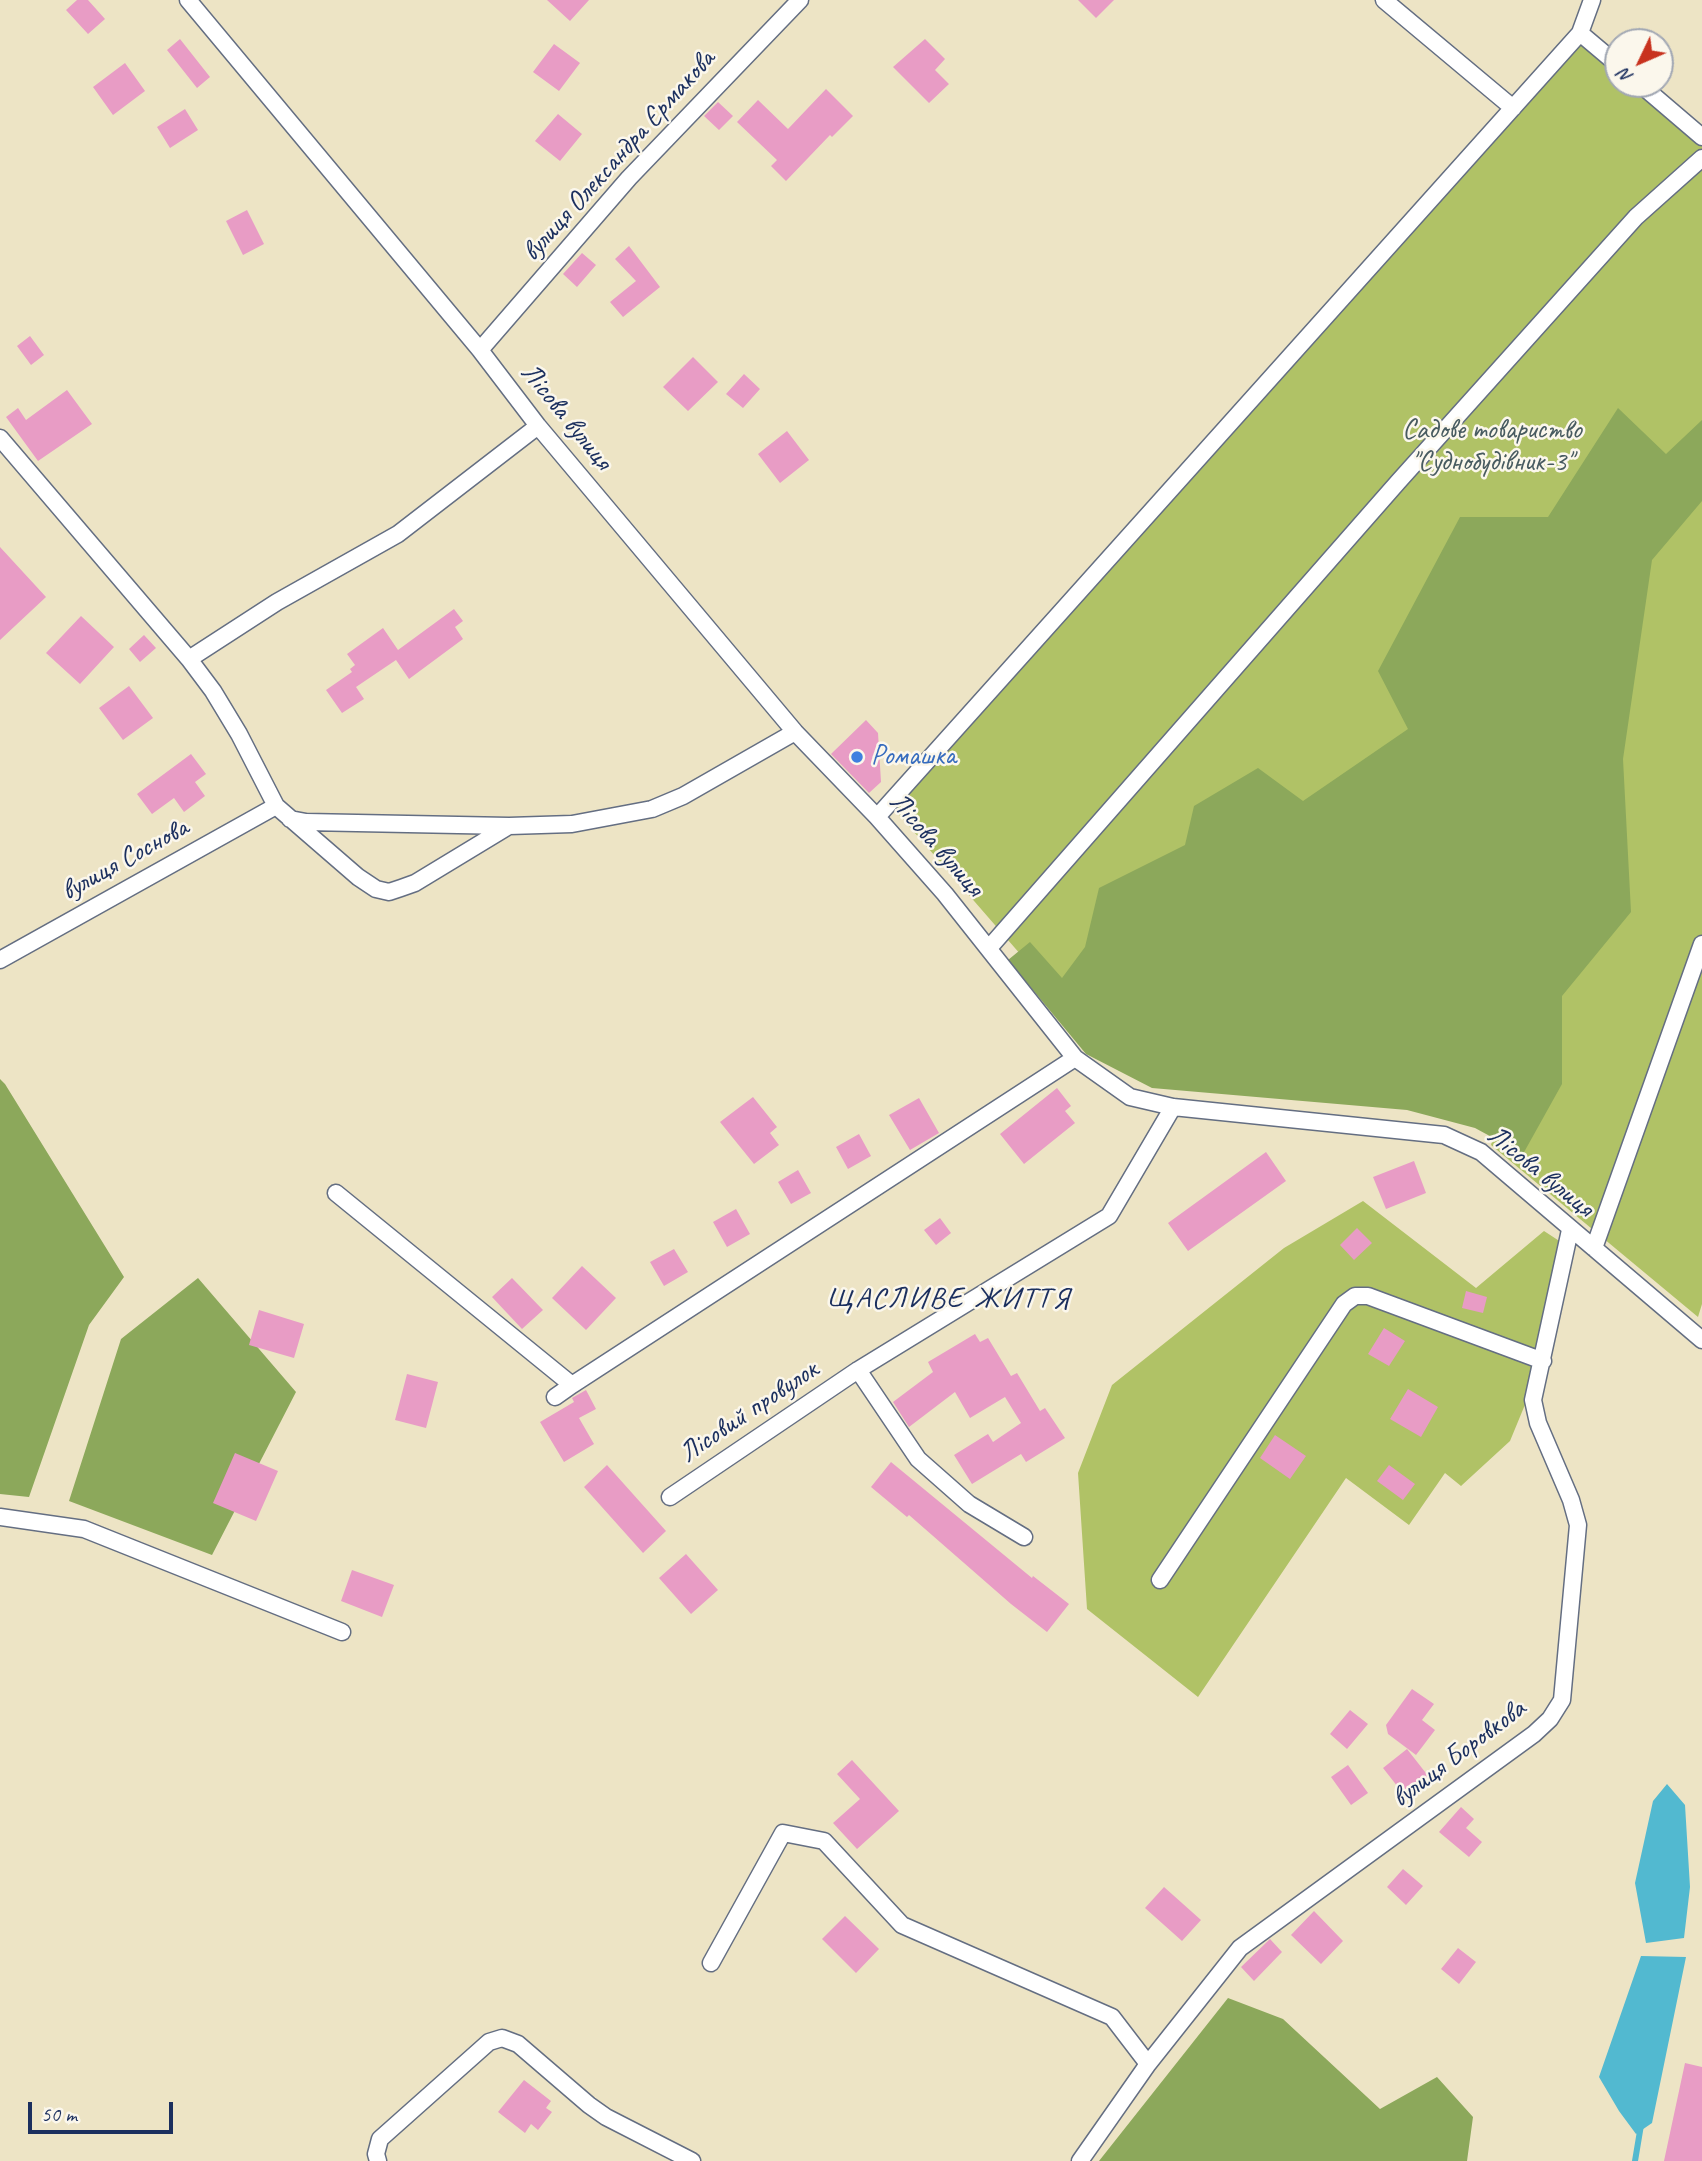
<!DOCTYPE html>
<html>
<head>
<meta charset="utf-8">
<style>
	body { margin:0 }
	#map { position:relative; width:1702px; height:2161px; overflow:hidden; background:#ede4c5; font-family:Caveat,sans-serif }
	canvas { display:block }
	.north { position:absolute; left:1604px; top:28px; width:70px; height:70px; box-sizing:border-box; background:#fbf7ec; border:2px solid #a1a7b3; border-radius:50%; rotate:226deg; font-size:19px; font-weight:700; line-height:28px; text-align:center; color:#1b2f5e }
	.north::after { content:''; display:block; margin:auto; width:24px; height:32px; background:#c8321e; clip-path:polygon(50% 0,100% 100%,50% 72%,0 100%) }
	.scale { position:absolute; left:28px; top:2102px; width:145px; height:32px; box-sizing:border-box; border:4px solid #1b2f5e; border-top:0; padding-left:9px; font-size:21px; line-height:24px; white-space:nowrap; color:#1b2f5e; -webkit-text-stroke:5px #fbf7ec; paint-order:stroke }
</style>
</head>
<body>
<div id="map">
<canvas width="1702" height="2161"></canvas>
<div class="north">N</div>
<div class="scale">50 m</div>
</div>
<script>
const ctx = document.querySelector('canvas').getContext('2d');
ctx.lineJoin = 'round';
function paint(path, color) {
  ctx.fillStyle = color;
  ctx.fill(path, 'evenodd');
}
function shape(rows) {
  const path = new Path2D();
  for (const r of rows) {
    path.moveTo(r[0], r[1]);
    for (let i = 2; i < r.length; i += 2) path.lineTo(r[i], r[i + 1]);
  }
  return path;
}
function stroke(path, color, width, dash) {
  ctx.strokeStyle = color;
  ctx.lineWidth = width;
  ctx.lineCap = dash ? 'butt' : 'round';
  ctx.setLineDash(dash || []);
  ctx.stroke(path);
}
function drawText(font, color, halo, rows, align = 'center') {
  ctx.font = font + ' Caveat,sans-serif';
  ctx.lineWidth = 5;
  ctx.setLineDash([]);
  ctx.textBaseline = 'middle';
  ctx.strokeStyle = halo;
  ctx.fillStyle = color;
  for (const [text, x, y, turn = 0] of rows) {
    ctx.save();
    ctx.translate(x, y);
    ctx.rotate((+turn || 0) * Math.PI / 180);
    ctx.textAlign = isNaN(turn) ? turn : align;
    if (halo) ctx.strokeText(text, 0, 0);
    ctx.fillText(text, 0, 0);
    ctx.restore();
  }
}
paint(shape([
	[1580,33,1618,63,1618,84,1643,84,1702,132,1702,1304,1698,1317,1491,1145,1641,596,1094,1039,895,810],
	[1363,1201,1476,1288,1544,1231,1567,1246,1543,1361,1510,1441,1461,1486,1445,1473,1409,1525,1346,1478,1198,1697,1087,1609,1078,1473,1112,1385,1284,1248]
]), '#b0c266');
paint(shape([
	[1618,408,1666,454,1702,420,1702,501,1652,560,1623,759,1631,912,1562,996,1562,1084,1523,1154,1475,1128,1407,1110,1152,1088,1086,1054,1008,960,1030,942,1062,978,1085,947,1099,888,1185,845,1194,806,1258,768,1303,801,1408,729,1378,671,1460,517,1548,517],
	[0,1079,5,1084,124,1277,89,1325,29,1497,0,1494],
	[198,1278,296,1392,212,1555,69,1501,121,1339],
	[1228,1998,1283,2019,1380,2109,1437,2077,1473,2117,1467,2161,1099,2161]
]), '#8ca85b');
paint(shape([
	[1667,1784,1685,1805,1690,1887,1684,1938,1646,1943,1635,1883,1653,1801],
	[1641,1956,1686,1957,1652,2123,1636,2134,1619,2111,1599,2077]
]), '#52b9d0');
stroke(shape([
	[1635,2161,1641,2125]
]), '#52b9d0', 6);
paint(shape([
	[77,0,88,0,105,19,88,34,66,10],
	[547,0,589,0,570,21],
	[1078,0,1114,0,1096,18],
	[180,39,210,77,197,88,167,50],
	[925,39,945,59,935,70,949,84,929,103,893,67],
	[554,44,580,63,559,91,533,72],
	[125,63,145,91,113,115,93,87],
	[826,89,853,116,832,137,830,135,786,181,771,166,777,160,737,122,758,100,788,129],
	[718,102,733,116,719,130,704,116],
	[185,109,198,130,170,148,157,127],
	[558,114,582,134,560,161,535,141],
	[247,210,264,244,243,255,226,221],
	[629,246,660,287,623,317,610,302,636,281,615,259],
	[582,253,596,265,577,287,563,274],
	[30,336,44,355,31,365,17,346],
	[693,357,718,382,688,411,663,387],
	[744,374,760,389,743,408,726,394],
	[67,390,92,424,38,461,6,417,18,408,26,420],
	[787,431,809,460,780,483,758,454],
	[0,547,46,597,0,640],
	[454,609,463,621,455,627,463,639,409,679,396,660,356,687,364,699,342,713,326,690,352,672,350,669,355,665,347,654,383,628,398,650],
	[81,616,114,647,80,684,46,653],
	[144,635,156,648,140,662,129,649],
	[129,686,153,718,123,740,99,708],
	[866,720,878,733,881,782,869,793,831,754],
	[191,754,206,774,195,782,205,796,184,812,174,798,152,814,137,794],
	[1057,1088,1071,1106,1065,1111,1075,1123,1024,1164,1000,1134],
	[753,1097,777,1127,770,1133,779,1145,754,1164,720,1122],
	[919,1098,939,1133,910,1150,889,1115],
	[859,1134,871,1156,848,1169,836,1147],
	[1266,1152,1286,1181,1188,1251,1168,1223],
	[1414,1161,1426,1193,1386,1209,1373,1177],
	[798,1170,811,1193,791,1204,778,1182],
	[736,1209,750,1234,727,1247,713,1222],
	[940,1218,951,1233,936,1245,924,1230],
	[1357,1228,1372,1243,1354,1260,1340,1245],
	[674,1249,688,1272,664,1286,650,1262],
	[582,1266,616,1298,586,1330,552,1298],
	[512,1278,543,1310,522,1329,492,1297],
	[1466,1291,1487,1297,1483,1313,1462,1308],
	[259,1310,304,1324,294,1358,249,1345],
	[1384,1328,1405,1341,1389,1366,1368,1354],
	[975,1334,980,1342,988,1338,1011,1376,1017,1373,1040,1411,1045,1408,1065,1438,1026,1462,1021,1454,972,1484,954,1455,988,1434,993,1442,1021,1423,1005,1397,970,1418,955,1392,909,1427,893,1402,933,1372,928,1362],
	[407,1374,438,1382,426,1428,395,1420],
	[1408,1389,1438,1407,1421,1437,1390,1419],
	[586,1390,596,1409,579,1418,594,1444,564,1462,540,1422,574,1402,572,1398],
	[1275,1435,1306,1456,1290,1479,1260,1458],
	[235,1453,278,1471,256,1521,213,1503],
	[891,1462,1032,1578,1033,1576,1069,1604,1047,1632,1011,1604,909,1515,907,1517,871,1487],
	[607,1465,666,1531,643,1553,584,1487],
	[1389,1465,1415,1484,1403,1500,1377,1481],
	[686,1554,718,1590,691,1614,659,1578],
	[352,1570,394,1585,382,1617,341,1601],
	[1412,1689,1434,1704,1422,1720,1435,1730,1416,1755,1388,1734,1386,1725],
	[1350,1710,1368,1724,1347,1749,1330,1734],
	[1407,1749,1429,1777,1405,1796,1383,1768],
	[852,1760,899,1811,857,1849,833,1823,860,1799,837,1774],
	[1348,1765,1368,1793,1351,1805,1331,1777],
	[1461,1807,1474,1819,1466,1828,1482,1842,1469,1857,1439,1832],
	[1403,1869,1423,1886,1406,1905,1387,1887],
	[1164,1887,1201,1920,1182,1941,1145,1908],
	[1314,1911,1343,1941,1321,1964,1291,1935],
	[845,1916,879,1949,856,1973,822,1939],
	[1270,1939,1282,1952,1254,1981,1241,1967],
	[1458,1948,1476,1962,1459,1984,1441,1969],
	[1685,2063,1702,2067,1702,2161,1664,2161],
	[524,2080,551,2101,546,2108,552,2112,538,2130,531,2124,525,2133,498,2112]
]), '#e89cc5');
const street = shape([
	[188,0,480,350,538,426,795,732,877,817,945,894,1075,1058,1130,1097,1173,1107,1444,1135,1481,1152,1702,1340],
	[1384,0,1513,108],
	[1580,33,1618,65],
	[1640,84,1702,137],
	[480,350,629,178,800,0],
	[0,438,189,659,213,691,239,734,276,806,358,877,376,889,389,892,401,888,415,883,509,826],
	[189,659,277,602,398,534,538,426],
	[877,817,1580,33,1592,0],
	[290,819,306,822,509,826,572,824,652,809,683,796,795,732],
	[989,948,1398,482,1636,217,1702,158],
	[0,960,276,806],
	[336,1193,572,1385,1075,1058],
	[1594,1248,1702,944],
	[555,1397,572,1385],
	[670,1497,858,1370],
	[0,1517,84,1529,342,1632],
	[1024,1537,969,1504,918,1459,858,1370,1109,1216,1173,1107],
	[1160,1580,1344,1304,1355,1296,1368,1296,1543,1361],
	[711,1963,783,1833,824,1841,902,1925,1112,2017,1148,2064],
	[378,2161,376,2154,380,2139,489,2042,502,2038,518,2044,589,2105,606,2117,692,2161],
	[1080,2161,1148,2064,1240,1948,1534,1734,1550,1719,1562,1700,1578,1525,1571,1500,1538,1423,1533,1400,1570,1230]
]);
stroke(street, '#646e82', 19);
stroke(street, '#fff', 16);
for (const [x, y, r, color] of [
	[857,757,7,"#3f7fe0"]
]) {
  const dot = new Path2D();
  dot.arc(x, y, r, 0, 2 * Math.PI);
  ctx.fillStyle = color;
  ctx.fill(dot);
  stroke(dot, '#fbf7ec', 2.5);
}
drawText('28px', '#1b2f5e', '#fbf7ec', [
	["вулиця Олександра Єрмакова",619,156,-48],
	["Лісова вулиця",566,417,51],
	["Лісова вулиця",936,845,49],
	["вулиця Соснова",125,860,-29],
	["Лісова вулиця",1540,1172,39],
	["Лісовий провулок",749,1412,-34],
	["вулиця Боровкова",1459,1754,-37]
]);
drawText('28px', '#485b60', '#fbf7ec', [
	["Садове товариство",1492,431],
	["\"Суднобудівник-3\"",1492,463]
]);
drawText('28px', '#366cbe', '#fbf7ec', [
	["Ромашка",871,757]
], 'left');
ctx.letterSpacing = '2px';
drawText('30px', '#1b2f5e', '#fbf7ec', [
	["ЩАСЛИВЕ ЖИТТЯ",949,1299]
]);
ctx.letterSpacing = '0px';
</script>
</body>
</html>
